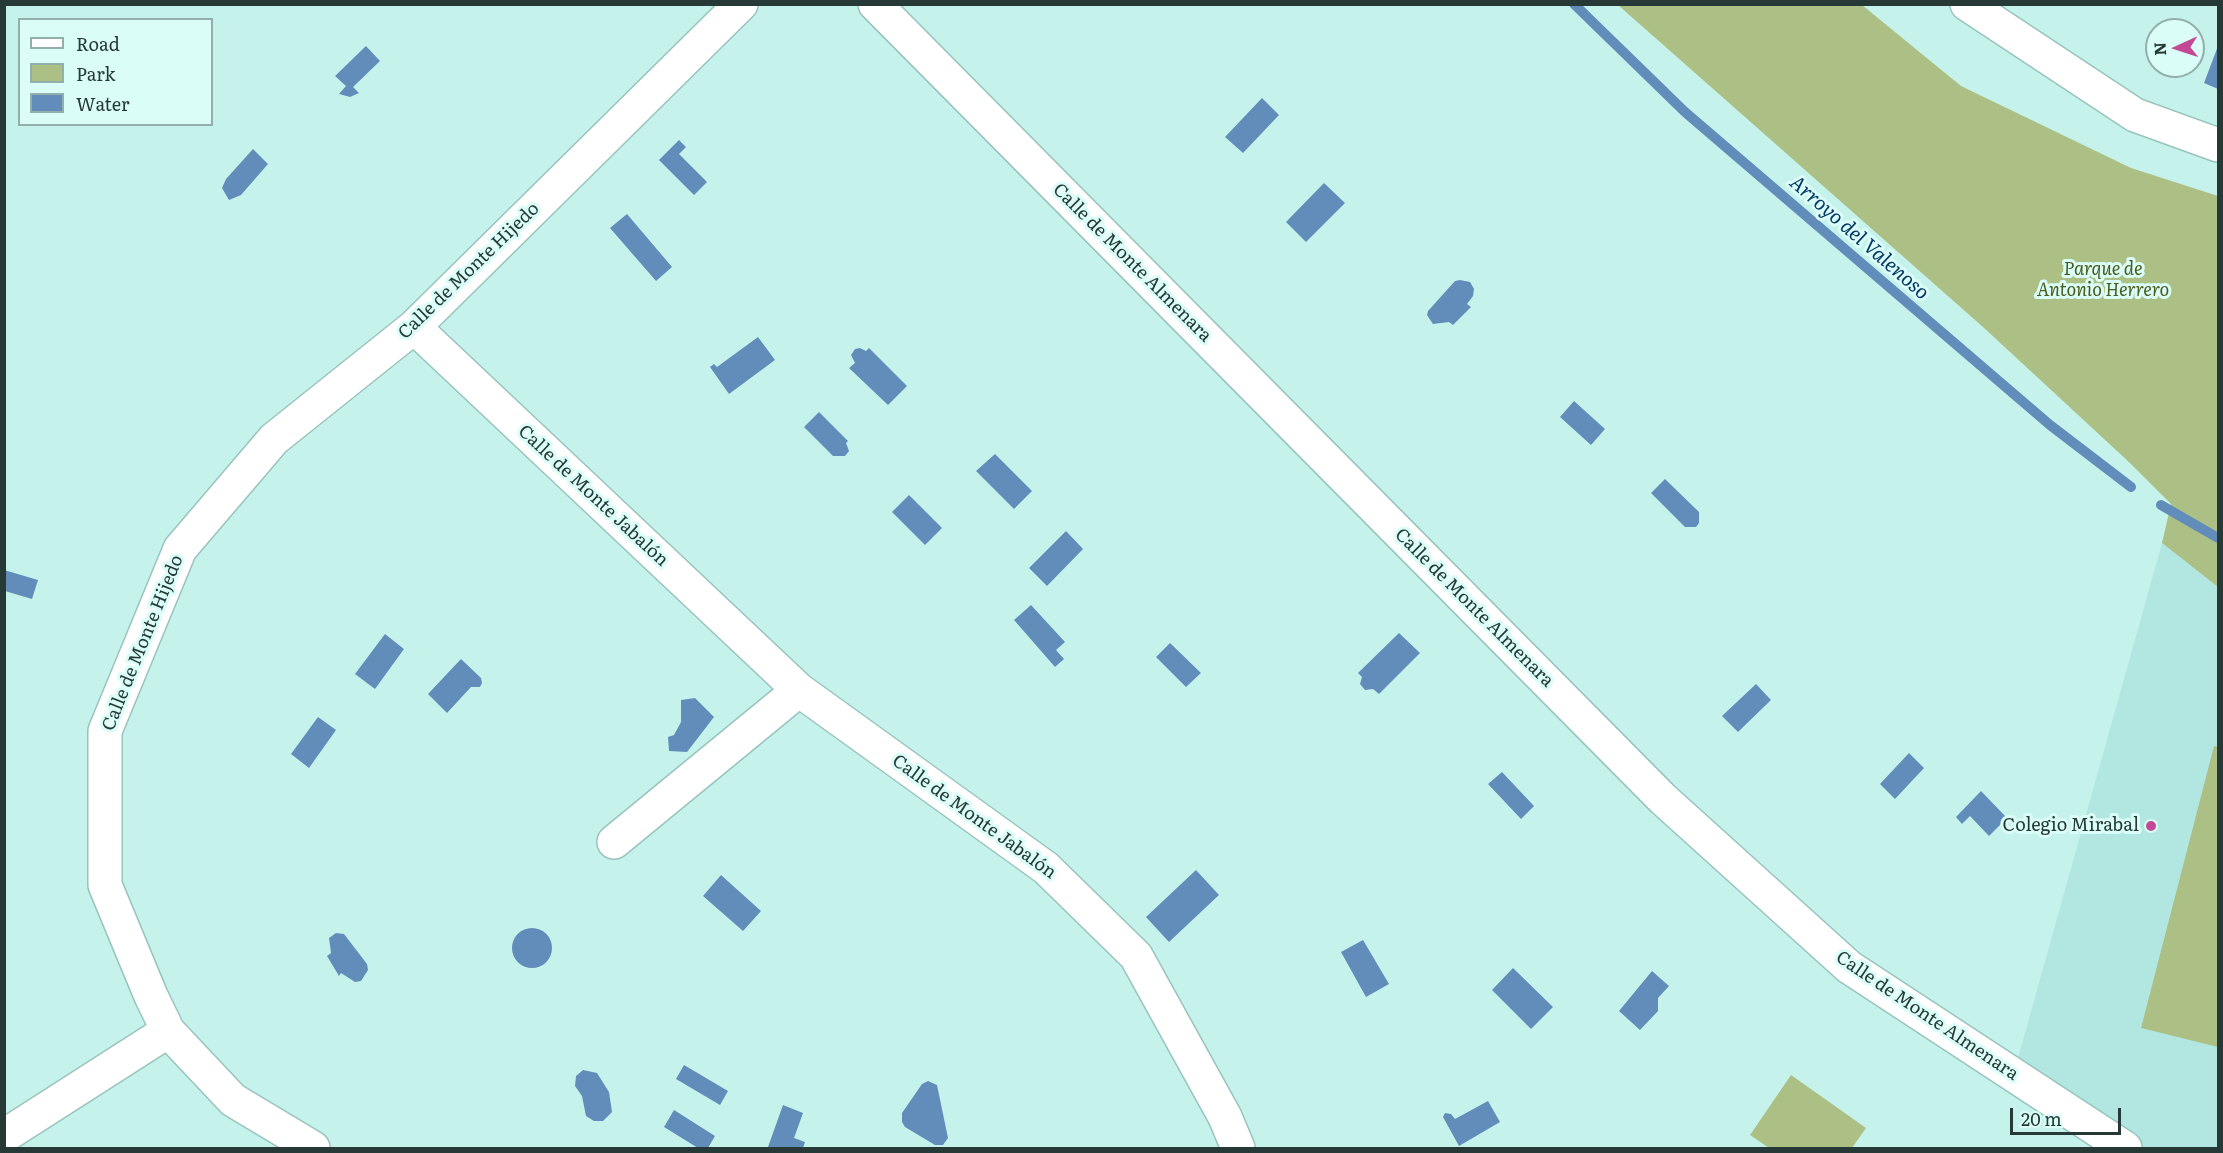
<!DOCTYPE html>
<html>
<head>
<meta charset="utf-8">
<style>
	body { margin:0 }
	#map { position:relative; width:2223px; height:1153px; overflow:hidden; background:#c6f2ec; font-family:Literata,serif }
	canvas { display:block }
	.frame { position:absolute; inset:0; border:6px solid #273937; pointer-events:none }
	.legend { position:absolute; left:18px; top:18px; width:195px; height:108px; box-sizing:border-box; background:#dafdf8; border:2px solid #92afab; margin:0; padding:8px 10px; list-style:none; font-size:18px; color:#273937 }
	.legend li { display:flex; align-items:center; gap:12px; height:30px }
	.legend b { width:30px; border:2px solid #92afab }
	.north { position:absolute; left:2145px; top:18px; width:60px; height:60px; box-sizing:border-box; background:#dafdf8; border:2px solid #92afab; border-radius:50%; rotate:267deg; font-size:16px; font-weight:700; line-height:24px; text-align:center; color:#273937 }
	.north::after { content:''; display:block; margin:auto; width:21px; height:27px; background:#c54896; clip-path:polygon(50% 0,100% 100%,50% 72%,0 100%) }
	.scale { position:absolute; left:2010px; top:1108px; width:111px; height:27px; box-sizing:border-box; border:3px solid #273937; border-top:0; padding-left:8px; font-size:18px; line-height:21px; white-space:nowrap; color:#273937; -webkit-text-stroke:4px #dafdf8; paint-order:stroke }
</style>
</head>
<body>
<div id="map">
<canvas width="2223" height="1153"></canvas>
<div class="frame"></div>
<ul class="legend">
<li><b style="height:8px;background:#fff"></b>Road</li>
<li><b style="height:16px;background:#acc085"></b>Park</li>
<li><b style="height:16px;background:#628dba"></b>Water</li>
</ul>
<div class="north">N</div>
<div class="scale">20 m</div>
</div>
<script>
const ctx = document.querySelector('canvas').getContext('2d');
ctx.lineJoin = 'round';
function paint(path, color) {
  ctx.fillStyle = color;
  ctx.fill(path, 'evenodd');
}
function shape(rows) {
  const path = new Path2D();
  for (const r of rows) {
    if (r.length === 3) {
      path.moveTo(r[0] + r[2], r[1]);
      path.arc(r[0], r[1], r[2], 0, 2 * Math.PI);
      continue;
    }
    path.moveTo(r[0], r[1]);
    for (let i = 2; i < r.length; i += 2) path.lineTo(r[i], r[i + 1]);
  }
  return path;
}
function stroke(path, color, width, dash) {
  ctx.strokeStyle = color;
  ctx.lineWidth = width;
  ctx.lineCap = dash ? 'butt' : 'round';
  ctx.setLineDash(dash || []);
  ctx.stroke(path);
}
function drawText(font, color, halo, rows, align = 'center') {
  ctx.font = font + ' Literata,serif';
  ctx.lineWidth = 6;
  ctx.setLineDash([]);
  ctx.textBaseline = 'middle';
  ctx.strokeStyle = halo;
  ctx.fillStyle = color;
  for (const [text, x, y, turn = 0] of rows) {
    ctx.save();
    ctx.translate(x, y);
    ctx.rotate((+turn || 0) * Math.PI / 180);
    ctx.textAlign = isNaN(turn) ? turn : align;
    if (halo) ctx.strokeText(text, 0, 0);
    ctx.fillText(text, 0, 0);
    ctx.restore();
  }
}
paint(shape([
	[2162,543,2218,587,2218,1148,2145,1148,2016,1065]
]), '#b2e7e1');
paint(shape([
	[1618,5,1862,5,1961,86,2131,168,2218,196,2218,587,2162,543,2171,504,2130,463,1983,327],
	[2214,746,2218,747,2218,1047,2141,1028],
	[1791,1075,1866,1128,1852,1148,1769,1148,1750,1135]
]), '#acc085');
paint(shape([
	[366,46,380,61,353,87,359,93,350,97,339,94,346,86,335,76],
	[2218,46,2218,89,2204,83],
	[1262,98,1279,115,1243,153,1225,137],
	[679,140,686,147,679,154,707,182,694,195,659,160],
	[253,149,268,164,241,195,229,200,222,188,226,179],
	[1324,183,1345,203,1306,242,1286,222],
	[627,214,672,267,656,281,610,228],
	[1460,280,1470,282,1474,289,1473,296,1467,304,1471,307,1453,325,1449,322,1433,324,1427,315,1428,311,1455,281],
	[758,337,775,360,729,394,710,367,714,364,717,367],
	[860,348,866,351,869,348,907,386,888,405,849,368,855,363,851,355,855,349],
	[1574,401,1605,429,1591,445,1560,417],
	[819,412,848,441,846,443,849,451,845,456,833,456,804,427],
	[995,454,1032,491,1014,509,976,471],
	[1665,479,1699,512,1699,523,1696,527,1685,527,1651,493],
	[909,495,942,528,925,545,892,512],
	[1066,531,1083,549,1047,586,1029,568],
	[4,570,38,580,32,599,5,591],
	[1031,605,1065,642,1056,650,1064,659,1055,667,1014,620],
	[1399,633,1420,653,1379,694,1373,689,1365,690,1360,684,1362,677,1358,673],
	[385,634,404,649,375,689,355,674],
	[1170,643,1201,673,1186,687,1156,657],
	[461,659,481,678,482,683,480,687,471,687,447,713,428,694],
	[1756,684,1771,700,1738,732,1722,716],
	[695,698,714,717,687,752,669,751,668,737,674,735,681,722,681,700],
	[318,717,336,730,309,768,291,754],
	[1909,753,1924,768,1895,799,1880,784],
	[1502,772,1534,806,1521,819,1488,784],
	[1981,791,2007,818,1989,836,1970,816,1962,824,1956,817],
	[1196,870,1219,895,1169,942,1146,917],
	[721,875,761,911,743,931,703,896],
	[532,948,20],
	[336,933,344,934,367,964,368,970,361,981,355,982,341,973,339,976,327,956,331,953,329,938],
	[1363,940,1389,984,1366,997,1341,952],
	[1513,968,1553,1007,1531,1029,1492,990],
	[1652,971,1669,986,1658,998,1658,1011,1640,1030,1619,1011],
	[684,1065,728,1091,720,1105,676,1079],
	[583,1070,597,1073,609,1092,612,1112,603,1121,594,1121,586,1116,582,1096,575,1086,576,1076],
	[928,1081,937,1085,948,1138,943,1145,935,1145,905,1127,902,1122,902,1113,922,1084],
	[1488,1101,1500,1122,1459,1146,1443,1117,1445,1113,1451,1114,1455,1119],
	[783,1105,803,1113,794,1138,805,1142,803,1148,768,1147],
	[674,1110,715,1136,708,1148,698,1148,664,1127]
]), '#628dba');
stroke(shape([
	[1574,4,1685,112,2050,425,2131,487],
	[2161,505,2218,538]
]), '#628dba', 10);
const minor = shape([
	[875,4,1663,799,1849,967,2125,1148],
	[1967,4,2135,115,2218,145],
	[414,327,799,690,1046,868,1136,956,1225,1117,1238,1148],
	[614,842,799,690],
	[4,1136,168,1031],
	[313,1148,233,1100,168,1031,151,996,105,885,105,731,180,549,274,439,414,327,741,4]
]);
stroke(minor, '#99c3bd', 36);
stroke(minor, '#fff', 33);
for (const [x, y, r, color] of [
	[2151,826,6,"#c54896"]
]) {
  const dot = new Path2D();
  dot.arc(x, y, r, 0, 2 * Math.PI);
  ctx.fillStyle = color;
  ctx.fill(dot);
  stroke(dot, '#dafdf8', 2);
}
drawText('18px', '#273937', '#dafdf8', [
	["Calle de Monte Almenara",1132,263,45],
	["Calle de Monte Hijedo",469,271,-44],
	["Calle de Monte Jabalón",593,496,43],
	["Calle de Monte Almenara",1474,608,45],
	["Calle de Monte Hijedo",143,643,-68],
	["Calle de Monte Jabalón",974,817,36],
	["Calle de Monte Almenara",1927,1016,34]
]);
drawText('italic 18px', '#4a5b1b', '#dafdf8', [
	["Parque de",2103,270],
	["Antonio Herrero",2103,291]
]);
drawText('18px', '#273937', '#dafdf8', [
	["Colegio Mirabal",2139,826]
], 'right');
drawText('italic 20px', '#053863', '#dafdf8', [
	["Arroyo del Valenoso",1859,238,41]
]);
</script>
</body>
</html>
